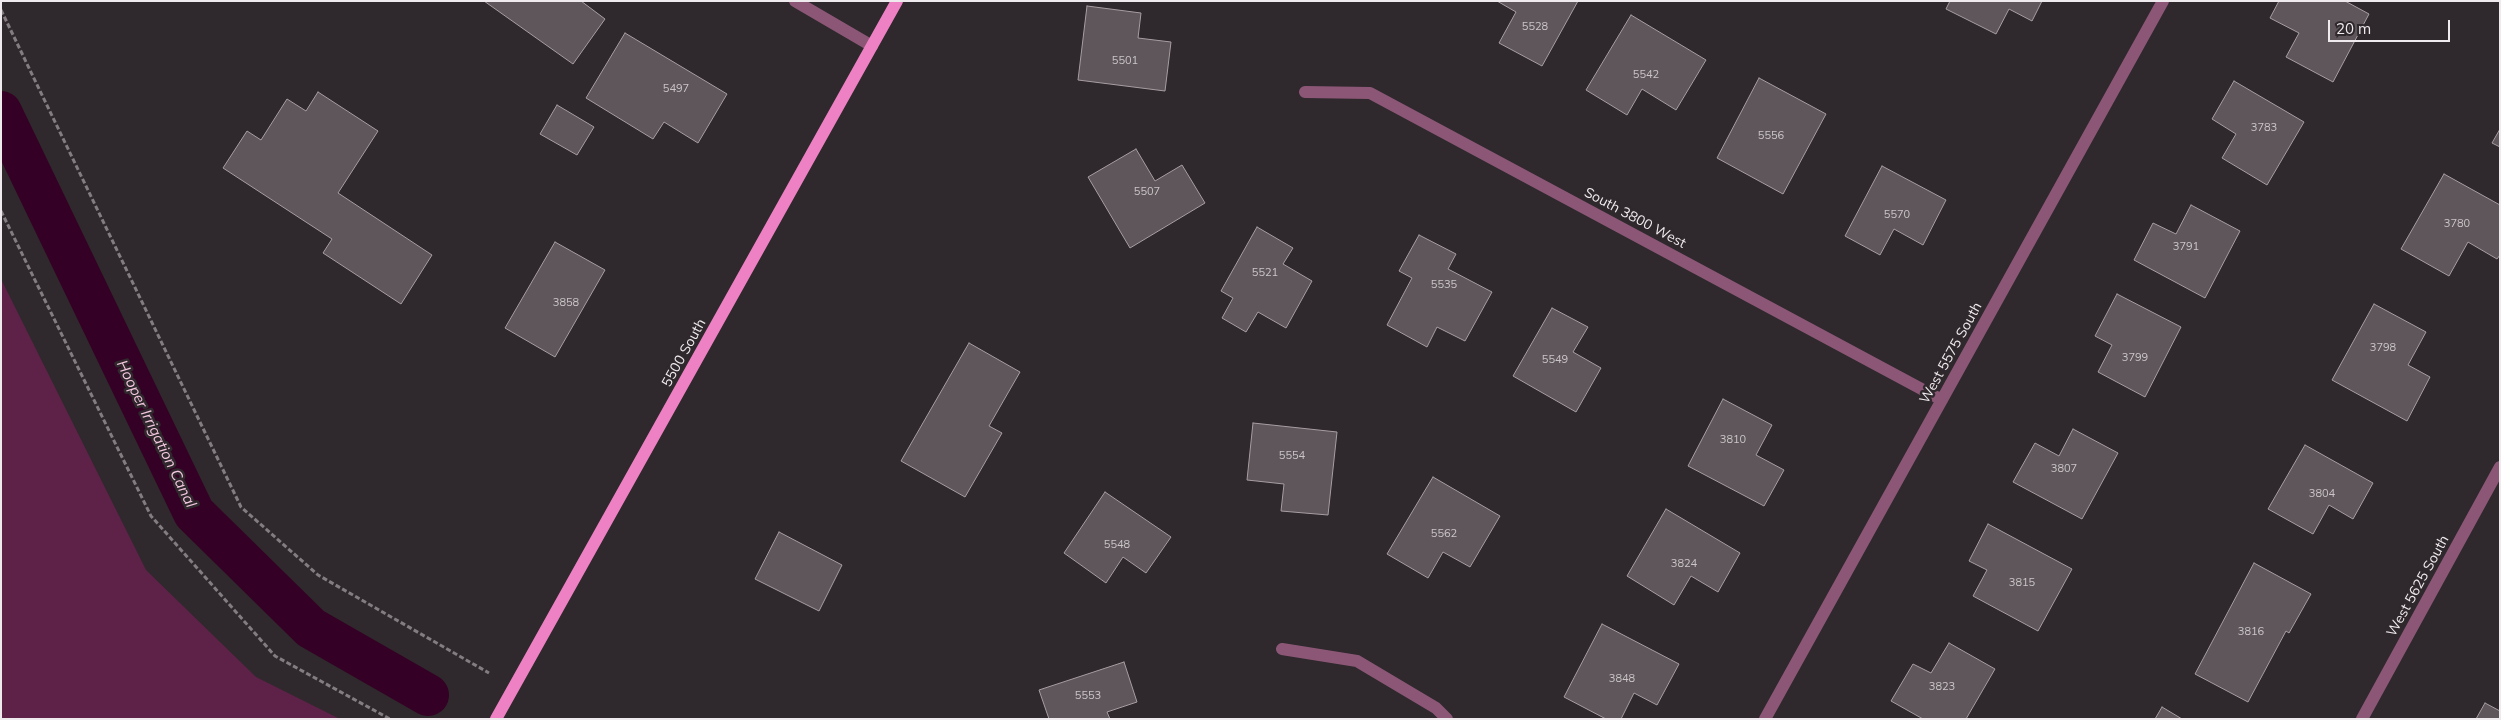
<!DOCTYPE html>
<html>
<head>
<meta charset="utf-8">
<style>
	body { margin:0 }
	#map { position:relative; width:2501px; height:720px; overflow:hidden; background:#2f282c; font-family:Mulish,sans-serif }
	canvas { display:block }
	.frame { position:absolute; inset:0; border:2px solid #efeaed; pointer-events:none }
	.scale { position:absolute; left:2328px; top:20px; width:122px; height:22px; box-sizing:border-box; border:2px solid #efeaed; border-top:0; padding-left:6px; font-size:15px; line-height:18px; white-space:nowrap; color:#efeaed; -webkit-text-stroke:4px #2f282c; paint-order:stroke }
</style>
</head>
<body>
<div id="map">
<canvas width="2501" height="720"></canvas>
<div class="frame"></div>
<div class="scale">20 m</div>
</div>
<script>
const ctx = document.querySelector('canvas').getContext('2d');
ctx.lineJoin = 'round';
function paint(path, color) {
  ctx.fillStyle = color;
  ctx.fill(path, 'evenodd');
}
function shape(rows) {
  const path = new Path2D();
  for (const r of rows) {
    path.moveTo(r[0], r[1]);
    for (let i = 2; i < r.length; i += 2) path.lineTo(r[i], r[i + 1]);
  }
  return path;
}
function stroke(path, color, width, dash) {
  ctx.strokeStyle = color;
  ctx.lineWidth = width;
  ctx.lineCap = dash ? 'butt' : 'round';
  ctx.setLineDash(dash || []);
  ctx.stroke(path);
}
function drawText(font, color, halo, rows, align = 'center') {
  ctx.font = font + ' Mulish,sans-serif';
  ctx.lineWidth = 5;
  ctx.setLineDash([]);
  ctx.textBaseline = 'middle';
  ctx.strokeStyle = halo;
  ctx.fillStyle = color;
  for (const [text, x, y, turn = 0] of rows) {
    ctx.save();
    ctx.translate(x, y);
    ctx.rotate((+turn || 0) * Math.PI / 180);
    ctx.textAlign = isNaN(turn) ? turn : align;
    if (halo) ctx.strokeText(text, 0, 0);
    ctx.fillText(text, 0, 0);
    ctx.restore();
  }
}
paint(shape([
	[1,279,146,570,256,677,340,719,1,719]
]), '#5e2249');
stroke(shape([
	[1,112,194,513,311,628,428,695]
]), '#350025', 42);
const building = shape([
	[484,1,581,1,605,19,573,64,484,1],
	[1497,1,1578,1,1542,66,1499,43,1516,12,1497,1],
	[1950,1,2042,1,2032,21,2009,9,1996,34,1946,9,1950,1],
	[2279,1,2345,1,2369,14,2333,82,2286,57,2299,33,2270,18,2279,1],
	[1087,6,1141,13,1138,38,1171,42,1165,91,1078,80,1087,6],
	[1631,15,1706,60,1676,110,1642,89,1627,115,1586,90,1631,15],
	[625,33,727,94,698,143,664,122,653,139,586,98,625,33],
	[1759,78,1826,114,1783,194,1717,158,1759,78],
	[2234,81,2304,122,2267,185,2222,158,2236,134,2212,119,2234,81],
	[318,92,378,131,338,193,432,255,401,304,323,253,332,239,223,168,247,131,261,140,287,99,306,111,318,92],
	[557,105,594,127,577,155,540,134,557,105],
	[2500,129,2500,147,2492,143,2500,129],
	[1136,149,1155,181,1182,165,1205,203,1130,248,1088,177,1136,149],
	[1882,166,1946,200,1923,245,1894,229,1880,255,1845,236,1882,166],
	[2444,174,2500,205,2500,255,2497,259,2468,242,2449,276,2401,249,2444,174],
	[2191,205,2240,231,2205,298,2134,260,2153,223,2176,234,2191,205],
	[1257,227,1293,248,1283,264,1312,281,1286,328,1258,312,1246,332,1222,318,1233,298,1221,291,1257,227],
	[1419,235,1456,254,1448,269,1492,292,1465,341,1437,327,1427,347,1387,325,1412,278,1399,271,1419,235],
	[555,242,605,270,555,357,505,328,555,242],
	[2117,294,2181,327,2145,397,2098,372,2112,345,2095,336,2117,294],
	[2374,304,2426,332,2408,365,2430,377,2407,421,2332,380,2374,304],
	[1552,308,1588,327,1573,352,1601,368,1576,412,1513,376,1552,308],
	[969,343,1020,372,989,426,1002,433,965,497,901,461,969,343],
	[1723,399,1772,425,1756,455,1784,470,1764,506,1688,466,1723,399],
	[1253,423,1337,432,1328,515,1281,511,1284,484,1247,480,1253,423],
	[2073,429,2118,453,2082,519,2013,482,2035,443,2059,456,2073,429],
	[2305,445,2373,483,2353,519,2329,505,2313,534,2268,509,2305,445],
	[1433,477,1500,516,1470,567,1443,552,1428,578,1387,554,1433,477],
	[1105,492,1171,537,1146,573,1123,557,1106,583,1064,553,1105,492],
	[1666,509,1740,553,1718,592,1691,576,1674,605,1627,576,1666,509],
	[1988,524,2072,569,2038,631,1973,596,1987,570,1969,561,1988,524],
	[779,532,842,565,819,611,755,579,779,532],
	[2254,563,2311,594,2289,633,2286,631,2248,702,2195,674,2254,563],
	[1602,624,1679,664,1657,705,1634,693,1621,719,1606,719,1564,697,1602,624],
	[1949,643,1995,669,1966,719,1923,719,1891,701,1913,664,1931,673,1949,643],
	[1124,662,1137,702,1107,712,1110,719,1049,719,1039,690,1124,662],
	[2485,703,2500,711,2500,719,2476,719,2485,703],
	[2162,707,2182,719,2155,719,2162,707]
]);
paint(building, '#5e565a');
stroke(building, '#a79ea2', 1);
stroke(shape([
	[1,10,241,507,318,575,489,673],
	[1,211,151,516,275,656,390,719]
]), '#837c80', 3, [5, 2.5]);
stroke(shape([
	[795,1,872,46],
	[1305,92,1370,93,1942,400],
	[1282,649,1357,661,1436,708,1447,719],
	[1765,719,2163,1],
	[2362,719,2500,467]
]), '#8c5776', 12);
stroke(shape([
	[496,719,897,1]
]), '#ed81c3', 12);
drawText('11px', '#cbc5c8', null, [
	["5528",1535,27],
	["5501",1125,61],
	["5542",1646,75],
	["5497",676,89],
	["3783",2264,128],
	["5556",1771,136],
	["5507",1147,192],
	["5570",1897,215],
	["3780",2457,224],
	["3791",2186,247],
	["5521",1265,273],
	["5535",1444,285],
	["3858",566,303],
	["3798",2383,348],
	["3799",2135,358],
	["5549",1555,360],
	["3810",1733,440],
	["5554",1292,456],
	["3807",2064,469],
	["3804",2322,494],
	["5562",1444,534],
	["5548",1117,545],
	["3824",1684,564],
	["3815",2022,583],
	["3816",2251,632],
	["3848",1622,679],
	["3823",1942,687],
	["5553",1088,696]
]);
drawText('14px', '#efeaed', '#2f282c', [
	["South 3800 West",1635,218,28],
	["5500 South",684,353,-61],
	["West 5575 South",1951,353,-61],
	["West 5625 South",2418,586,-61]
]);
drawText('italic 15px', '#f5c8e1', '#2f282c', [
	["Hooper Irrigation Canal",156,434,64]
]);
</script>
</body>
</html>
